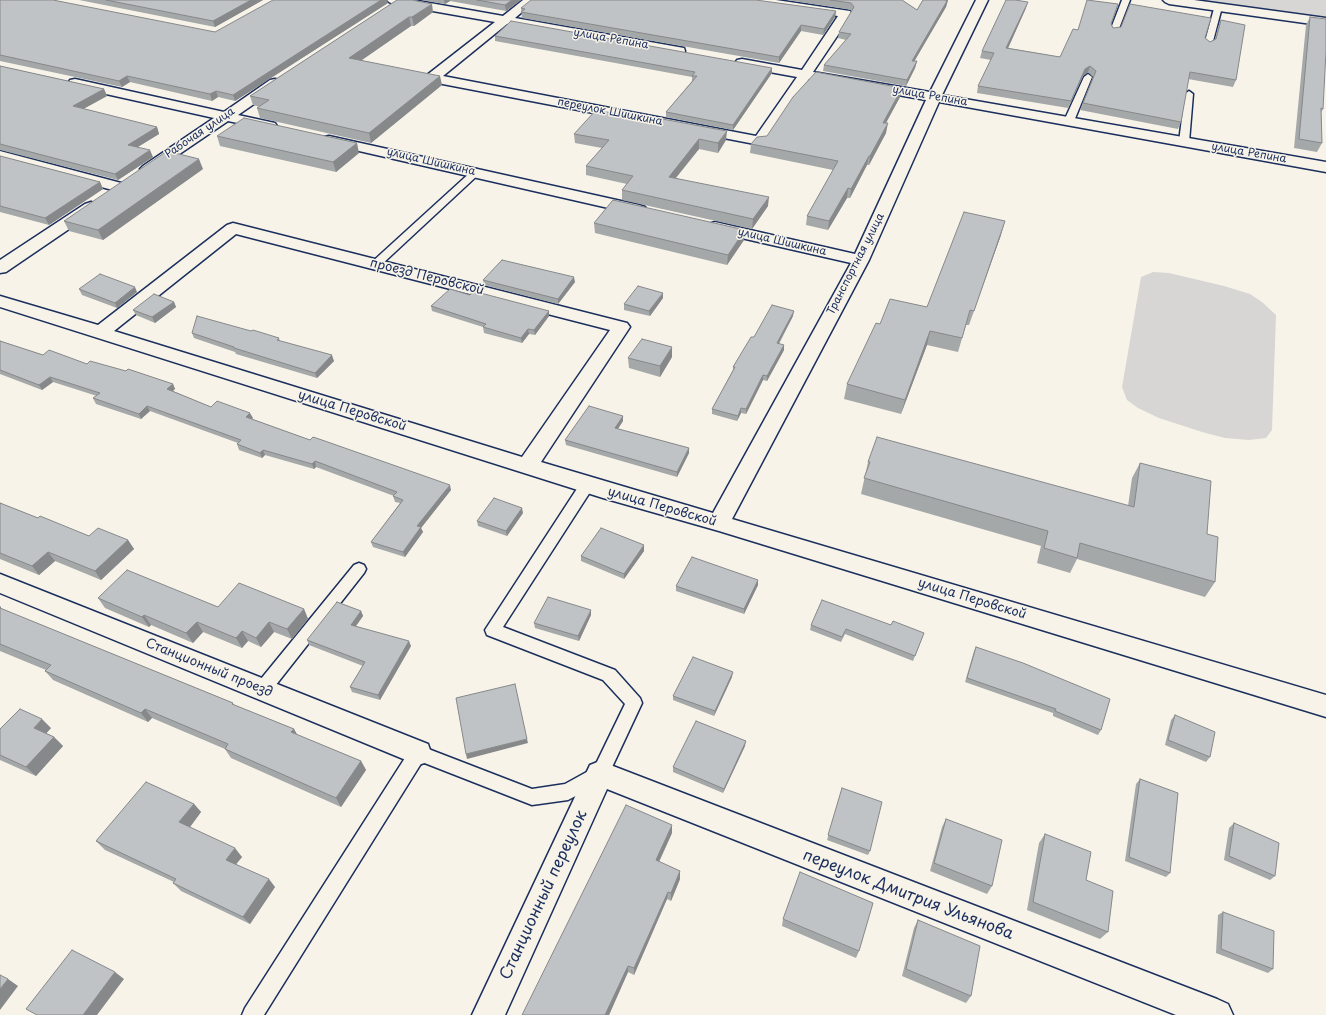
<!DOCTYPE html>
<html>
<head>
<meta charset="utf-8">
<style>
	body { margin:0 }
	canvas { display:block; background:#f7f3e8 }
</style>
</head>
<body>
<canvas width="1326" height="1015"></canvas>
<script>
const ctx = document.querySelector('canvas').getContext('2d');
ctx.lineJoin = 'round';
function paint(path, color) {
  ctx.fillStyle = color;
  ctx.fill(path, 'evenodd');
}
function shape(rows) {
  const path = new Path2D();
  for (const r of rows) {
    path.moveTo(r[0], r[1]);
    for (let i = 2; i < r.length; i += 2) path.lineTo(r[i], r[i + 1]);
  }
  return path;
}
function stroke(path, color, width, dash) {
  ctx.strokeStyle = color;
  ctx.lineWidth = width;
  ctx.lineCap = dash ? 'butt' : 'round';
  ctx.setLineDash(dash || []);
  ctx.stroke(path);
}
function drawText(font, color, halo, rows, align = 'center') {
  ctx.font = font + ' "Playpen Sans",sans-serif';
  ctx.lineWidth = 3;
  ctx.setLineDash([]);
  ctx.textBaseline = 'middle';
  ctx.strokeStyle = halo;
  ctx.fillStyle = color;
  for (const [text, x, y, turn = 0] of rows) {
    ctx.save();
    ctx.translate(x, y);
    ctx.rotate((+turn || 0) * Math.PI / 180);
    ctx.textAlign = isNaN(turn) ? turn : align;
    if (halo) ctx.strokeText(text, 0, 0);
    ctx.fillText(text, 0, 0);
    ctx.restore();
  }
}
paint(shape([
	[1197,0,1326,0,1326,17],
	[1153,272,1169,273,1224,286,1250,294,1262,302,1276,315,1272,430,1266,438,1249,440,1225,438,1202,432,1159,418,1138,408,1127,400,1122,387,1141,277]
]), '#d7d6d4');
const service = shape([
	[1122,0,1130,0,1118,31,1117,33,1111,33,1110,31,1122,0],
	[1215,5,1218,5,1222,7,1212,45,1208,47,1204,45,1215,5],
	[1088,74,1092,77,1074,121,1072,123,1066,123,1064,121,1084,77,1088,74],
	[1189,91,1193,94,1189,142,1184,145,1179,142,1185,94,1189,91],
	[476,169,479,170,481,172,479,174,380,266,372,266,371,264,372,262,473,170,476,169],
	[587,480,592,481,594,485,592,489,503,627,615,670,640,698,642,703,606,780,568,800,532,805,422,762,264,1015,242,1015,245,1008,412,747,418,745,532,789,565,784,594,768,625,704,603,680,487,635,485,630,582,481,587,480],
	[359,563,364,565,366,569,364,573,268,695,262,697,256,695,254,690,256,685,354,565,359,563]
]);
const minor = shape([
	[387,0,413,0,503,16,523,0,536,0,515,18,684,48,685,51,684,54,679,55,507,24,443,76,756,136,797,77,742,67,737,66,735,63,737,60,742,59,802,70,838,16,752,4,748,2,746,0,776,0,850,11,852,14,813,72,930,92,976,0,988,0,942,95,1326,162,1326,172,939,102,869,260,732,519,1326,695,1326,717,719,531,603,498,0,307,0,296,98,325,227,225,233,223,627,323,630,327,541,462,713,513,851,263,715,232,709,230,707,227,709,224,715,222,855,254,926,100,809,79,765,144,760,145,427,81,425,78,427,75,495,22,393,4,389,2,387,0],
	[236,234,610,330,522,457,114,331,236,234],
	[75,79,224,112,270,80,275,79,280,80,282,83,280,86,238,115,275,123,277,126,275,129,270,130,228,121,153,172,148,174,143,172,140,169,143,166,214,118,70,86,68,83,70,80,75,79],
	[329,136,639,205,645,207,647,210,645,213,639,215,324,143,322,140,324,137,329,136],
	[0,151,125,184,128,187,125,190,120,192,0,160,0,151],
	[91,202,97,204,99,207,97,210,6,272,0,273,0,260,85,204,91,202],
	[0,574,428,744,431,753,428,762,418,765,0,593,0,574],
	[600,761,1217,999,1228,1004,1233,1015,1176,1015,607,789,505,1015,472,1015,590,765,600,761]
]);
const secondary = shape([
	[1163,0,1194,0,1326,18,1326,26,1169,4,1165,2,1163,0]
]);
stroke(service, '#1b2f5e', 3);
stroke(minor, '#1b2f5e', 3);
stroke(secondary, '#1b2f5e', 3);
paint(service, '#f7f3e8');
paint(minor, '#f7f3e8');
paint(secondary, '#f7f3e8');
paint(shape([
	[0,0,215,32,388,3,235,101,218,97,212,101,130,82,122,87,0,61],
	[79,0,263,0,215,27],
	[397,0,433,12,414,26,411,26,361,60,442,85,371,143,260,118,257,108,260,107,253,105,250,96],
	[421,0,521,0,506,11,450,1,445,4],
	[787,0,902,0,917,10,923,0,948,0,946,7,914,61,917,61,915,68,906,86,823,71,824,65,846,40,838,38,839,32,852,11,850,10,846,9],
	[521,8,836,11,835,17,823,35,801,31,779,63,522,18],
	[1026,8,1008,48,1060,57,1078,30,1116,10,1111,24,1113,28,1205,38,1210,42,1215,39,1218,27,1221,20,1236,80,1233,87,1188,79,1181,122,1178,129,1080,110,1093,77,1088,72,1083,76,1068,108,977,93,978,86,991,60,980,58,982,51],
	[1310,17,1323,109,1321,113,1322,143,1317,152,1294,148,1306,25],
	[495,36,772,73,733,130,666,117,666,112,692,81,692,77,495,41],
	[0,66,104,89,107,96,83,109,157,127,159,134,138,147,153,157,118,180,0,150],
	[900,97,886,123,886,133,869,165,867,165,850,198,847,198,828,230,806,225,807,216,833,170,750,153,751,144,767,136],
	[574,134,726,140,718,153,699,149,676,178,768,206,752,229,622,200,622,190,627,184,586,175,586,166,602,148,575,143],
	[217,136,359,153,336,172,220,146],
	[0,156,100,182,103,189,49,225,0,212],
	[203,169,103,240,69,231,64,221],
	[594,223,744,240,727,265,595,233],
	[1001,235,969,325,966,325,958,352,927,345,901,414,844,399,847,384,880,324,927,307],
	[483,280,575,282,558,304,484,285],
	[79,289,137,292,117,308,82,295],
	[470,295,549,311,549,316,535,335,529,334,522,343,484,333,483,327,432,311,431,306],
	[663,298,650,316,624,310,624,304],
	[174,302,176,307,155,323,136,315,133,310],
	[793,316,779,344,784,345,784,350,767,381,763,380,746,414,741,413,737,421,712,414,712,409,733,370,733,367,754,337],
	[192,333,279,338,280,341,334,361,317,378,236,354,235,352,194,338],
	[0,341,43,355,87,364,126,371,173,384,175,389,173,391,211,407,253,418,252,419,310,440,451,490,421,528,423,532,405,557,373,547,371,542,400,503,395,502,393,496,394,496,316,467,314,469,265,455,262,458,239,450,237,444,238,443,150,411,141,419,96,404,93,398,97,396,53,382,42,390,0,374],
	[672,357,660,377,629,368,628,358],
	[623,416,623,421,618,429,689,448,689,453,677,477,566,445,565,440],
	[868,462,1128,506,1132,478,1140,463,1207,534,1215,582,1205,597,1077,559,1070,573,1037,563,1041,546,861,494],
	[0,503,38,518,89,536,128,540,134,549,101,580,55,561,39,575,0,559],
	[523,513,507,536,478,526,477,521],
	[644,545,644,551,624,579,581,561,581,556],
	[758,580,758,585,744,614,676,591,676,586],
	[98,598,218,607,304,609,308,619,292,639,274,632,261,647,248,641,242,648,203,632,193,643,151,625,149,627,105,608],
	[0,607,3,610,233,703,234,705,294,729,297,735,361,761,366,770,341,807,231,758,225,749,152,718,148,722,53,680,45,671,46,670,0,651],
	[361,611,363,616,356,626,411,646,380,700,352,692,350,687,363,666,309,645,307,640],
	[591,615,579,641,535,628,534,623],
	[811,625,891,625,924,633,913,661,845,634,841,642,810,630],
	[976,647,1101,730,1098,735,1053,716,1053,713,965,682,974,651],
	[732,677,714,716,673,700,673,696],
	[1175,715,1210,757,1206,762,1165,745,1171,720],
	[51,728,46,733,54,737,63,746,36,776,0,760,0,729],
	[745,746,723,793,673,772,673,767],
	[1140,779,1170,873,1166,877,1125,861,1136,784],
	[842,788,870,851,868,855,827,840],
	[194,804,201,812,190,827,242,857,236,864,275,887,250,924,181,891,173,883,174,882,105,850,96,841],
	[946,819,992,886,987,894,930,871,942,827],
	[1234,823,1275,876,1270,880,1224,860,1229,828],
	[672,833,659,862,680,871,680,879,671,901,667,899,634,975,628,972,609,1015,522,1015],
	[1045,834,1086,880,1108,932,1100,939,1027,910,1039,843],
	[1223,912,1273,969,1268,973,1216,953,1218,915],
	[783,919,859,951,856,958,782,926],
	[918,920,971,996,966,1003,902,976,914,928]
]), '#a5a8a9');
paint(shape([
	[251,0,263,0,215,27,213,21],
	[381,0,387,0,388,3,235,101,233,95],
	[444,0,450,0,450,1,445,4],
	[512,0,521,0,506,11,505,5],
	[946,0,948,0,946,7,911,67,912,61],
	[1028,2,1026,8,1005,55,1006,48],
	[432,4,433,12,414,26,412,17],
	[836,11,835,17,823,35,824,29],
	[409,17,411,26,352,67,349,58],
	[801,25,801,31,779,63,779,57],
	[917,61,915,68,906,86,907,80],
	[1090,66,1088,72,1083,76,1068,108,1071,101,1085,69],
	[772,68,772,73,733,130,733,125],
	[127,76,130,82,122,87,119,81],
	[440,76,442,85,371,143,369,133],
	[902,88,900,97,881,132,883,123],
	[104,89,107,96,76,113,73,106],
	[216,91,218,97,212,101,210,94],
	[888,123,886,133,869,165,870,156],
	[157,127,159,134,131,151,128,145],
	[727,131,726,140,718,153,718,143],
	[699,139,699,149,669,186,669,177],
	[357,143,359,153,336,172,333,162],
	[150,150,153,157,118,180,115,174],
	[869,156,867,165,850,198,851,189],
	[199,159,203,169,103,240,98,230],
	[100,182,103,189,49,225,45,218],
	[848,188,847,198,828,230,829,221],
	[769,197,768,206,752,229,753,219],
	[1005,221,1001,235,969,325,974,311],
	[745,230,744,240,727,265,728,255],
	[574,277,575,282,558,304,558,299],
	[135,287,137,292,117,308,115,303],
	[663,293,663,298,650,316,649,311],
	[174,302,176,307,155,323,152,317],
	[549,311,549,316,535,335,534,330],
	[794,311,793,316,776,348,777,343],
	[528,329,529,334,522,343,521,338],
	[930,331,927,345,901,414,905,400],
	[784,345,784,350,767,381,767,376],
	[672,347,672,357,660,377,660,366],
	[332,355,334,361,317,378,315,373],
	[763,375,763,380,746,414,746,409],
	[50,377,53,382,42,390,39,385],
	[173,384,175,389,169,394,167,389],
	[147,406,150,411,141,419,139,414],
	[741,408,741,413,737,421,738,416],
	[250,413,253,418,248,422,246,417],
	[623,416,623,421,615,433,615,428],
	[689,448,689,453,677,477,677,472],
	[263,450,265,455,262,458,260,453],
	[315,461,316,467,314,469,312,464],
	[450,485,451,490,421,528,423,532,405,557,403,552,417,526],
	[522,508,523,513,507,536,506,531],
	[128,540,134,549,101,580,95,571],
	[644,545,644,551,624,579,624,574],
	[48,552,55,561,39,575,32,566],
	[758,580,758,585,744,614,744,609],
	[304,609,308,619,292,639,287,629],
	[591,610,591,615,579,641,578,636],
	[361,611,363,616,353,630,351,625],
	[144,615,151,625,149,627,142,617],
	[197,622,203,632,193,643,186,633],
	[269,622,274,632,261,647,256,638],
	[242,631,248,641,242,648,236,638],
	[409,641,411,646,380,700,378,695],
	[733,672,732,677,714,716,715,711],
	[145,709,152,718,148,722,141,713],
	[42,719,51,728,43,737,34,728],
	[294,729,299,738,291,732],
	[54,737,63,746,36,776,26,767],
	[527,739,528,743,467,759,466,754],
	[746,741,745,746,723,793,724,789],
	[361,761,366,770,341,807,336,798],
	[194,804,201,812,187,831,179,822],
	[672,825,672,833,656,868,656,860],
	[235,848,242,857,233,868,226,860],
	[680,871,680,879,671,901,671,893],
	[269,879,275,887,250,924,243,917],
	[668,892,667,899,634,975,634,968],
	[628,966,628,972,609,1015,605,1015],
	[115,972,124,979,97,1015,83,1015],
	[8,979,18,986,0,1010,0,989]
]), '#86888a');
const building = shape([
	[0,0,53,0,215,32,273,0,381,0,233,95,216,91,210,94,127,76,119,81,0,55,0,0],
	[106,0,251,0,213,21,106,0],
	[397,0,412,0,432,4,412,17,409,17,349,58,440,76,369,133,257,108,269,100,250,96,397,0],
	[477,0,512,0,505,5,477,0],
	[531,0,756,0,836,11,824,29,801,25,779,57,521,12,525,9,521,8,531,0],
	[830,0,902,0,917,10,923,0,946,0,946,1,947,1,912,61,917,61,907,80,824,65,851,34,839,32,854,7,851,3,830,0],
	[1006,0,1015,0,1028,2,1006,48,1060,57,1073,29,1078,30,1087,0,1118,4,1111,24,1113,28,1121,27,1130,4,1211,18,1205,38,1210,42,1216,39,1221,20,1245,25,1236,80,1190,72,1181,122,1083,103,1096,71,1090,66,1085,69,1071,101,978,86,994,53,982,51,1006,0],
	[1310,17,1326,19,1326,51,1323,109,1321,108,1322,143,1299,139,1310,17],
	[511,21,772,68,733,125,666,112,697,76,692,76,695,72,495,36,511,21],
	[0,66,104,89,73,106,157,127,128,145,150,150,115,174,0,144,0,66],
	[816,72,902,88,883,123,888,123,870,156,869,156,851,189,848,188,829,221,807,216,838,161,751,144,757,137,767,136,793,97,816,72],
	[596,110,655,121,657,118,727,131,718,143,699,139,669,177,769,197,753,219,622,190,633,176,586,166,609,140,574,134,596,110],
	[244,118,357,143,333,162,217,136,244,118],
	[167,151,199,159,98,230,64,221,167,151],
	[0,156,100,182,45,218,0,206,0,156],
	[613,200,745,230,728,255,594,223,613,200],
	[964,212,1005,221,974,311,970,310,962,338,930,331,905,400,847,384,876,323,880,324,890,299,927,307,964,212],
	[502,260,574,277,558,299,483,280,502,260],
	[100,274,135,287,115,303,79,289,100,274],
	[638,286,663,293,649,311,624,304,638,286],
	[450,289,470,295,473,291,549,311,534,330,528,329,521,338,483,327,486,324,431,306,450,289],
	[154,294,174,302,152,317,133,310,154,294],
	[772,305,794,311,777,343,784,345,767,376,763,375,746,409,741,408,738,416,712,409,735,367,733,367,751,337,754,337,772,305],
	[197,316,251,331,253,330,279,338,277,340,332,355,315,373,234,348,234,347,192,333,197,316],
	[642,339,672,347,660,366,628,358,642,339],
	[0,341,43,355,49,350,87,364,90,361,126,371,128,369,173,384,167,389,211,407,217,401,250,413,246,417,310,440,313,437,322,440,450,485,417,526,421,527,403,552,371,542,403,500,393,496,397,492,315,461,312,464,263,450,260,453,237,444,241,440,147,406,139,414,93,398,100,393,50,377,39,385,0,370,0,341],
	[589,406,623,416,615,428,689,448,677,472,565,440,589,406],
	[877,437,1134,507,1140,463,1211,481,1207,534,1218,537,1215,582,1080,543,1077,558,1044,548,1048,531,864,478,870,462,868,462,877,437],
	[494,498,522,508,506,531,477,521,494,498],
	[0,503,38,518,40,516,89,536,98,528,128,540,95,571,48,552,32,566,0,553,0,503],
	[601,528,644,545,624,574,581,556,601,528],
	[692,557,758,580,744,609,676,586,692,557],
	[127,570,218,607,239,583,304,609,287,629,269,622,256,638,242,631,236,638,197,622,186,633,144,615,142,617,98,598,127,570],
	[548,597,591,610,578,636,534,623,548,597],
	[822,600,891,625,893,621,924,633,915,656,846,629,842,637,811,625,822,600],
	[337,602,361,611,351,625,409,641,378,695,350,687,365,662,307,640,337,602],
	[0,607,1,607,0,608,233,703,232,704,294,729,291,732,361,761,336,798,225,749,228,744,145,709,141,713,45,671,51,665,0,644,0,607],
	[976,647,1023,663,1110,699,1101,730,1055,711,1056,709,967,678,976,647],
	[693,657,733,672,715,711,673,696,693,657],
	[515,684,527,739,466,754,456,698,515,684],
	[20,709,42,719,34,728,54,737,26,767,0,755,0,729,20,709],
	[1175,715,1215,732,1210,757,1168,740,1175,715],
	[696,721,746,741,724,789,673,767,696,721],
	[1140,779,1178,793,1170,873,1129,857,1140,779],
	[146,782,194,804,179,822,235,848,226,860,269,879,243,917,173,883,176,879,96,841,146,782],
	[842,788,882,802,870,851,828,835,842,788],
	[626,805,672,825,656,860,680,871,671,893,668,892,634,968,628,966,605,1015,522,1015,626,805],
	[946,819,1002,840,992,886,934,863,946,819],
	[1234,823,1279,843,1275,876,1229,856,1234,823],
	[1045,834,1091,852,1086,880,1113,891,1108,932,1033,902,1045,834],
	[800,872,873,903,859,951,783,919,800,872],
	[1223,912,1274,931,1273,969,1221,949,1223,912],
	[918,920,980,946,971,996,906,969,918,920],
	[72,950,115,972,83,1015,37,1015,26,1009,72,950],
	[0,975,8,979,0,989,0,975]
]);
paint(building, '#c0c3c5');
stroke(building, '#86888a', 1);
drawText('11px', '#1b2f5e', '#f7f3e8', [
	["улица Репина",611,39,10],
	["улица Репина",930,96,10],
	["переулок Шишкина",610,112,11],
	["Рабочая улица",200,133,-34],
	["улица Репина",1249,153,10],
	["улица Шишкина",431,162,13],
	["улица Шишкина",782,242,13],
	["Транспортная улица",856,264,-63]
]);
drawText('13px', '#1b2f5e', '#f7f3e8', [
	["проезд Перовской",427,277,14],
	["улица Перовской",352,411,17],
	["улица Перовской",662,507,16],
	["улица Перовской",972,599,17],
	["Станционный проезд",209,668,22]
]);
drawText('16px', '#1b2f5e', '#f7f3e8', [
	["Станционный переулок",544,895,-65],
	["переулок Дмитрия Ульянова",908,895,21]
]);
</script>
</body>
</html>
